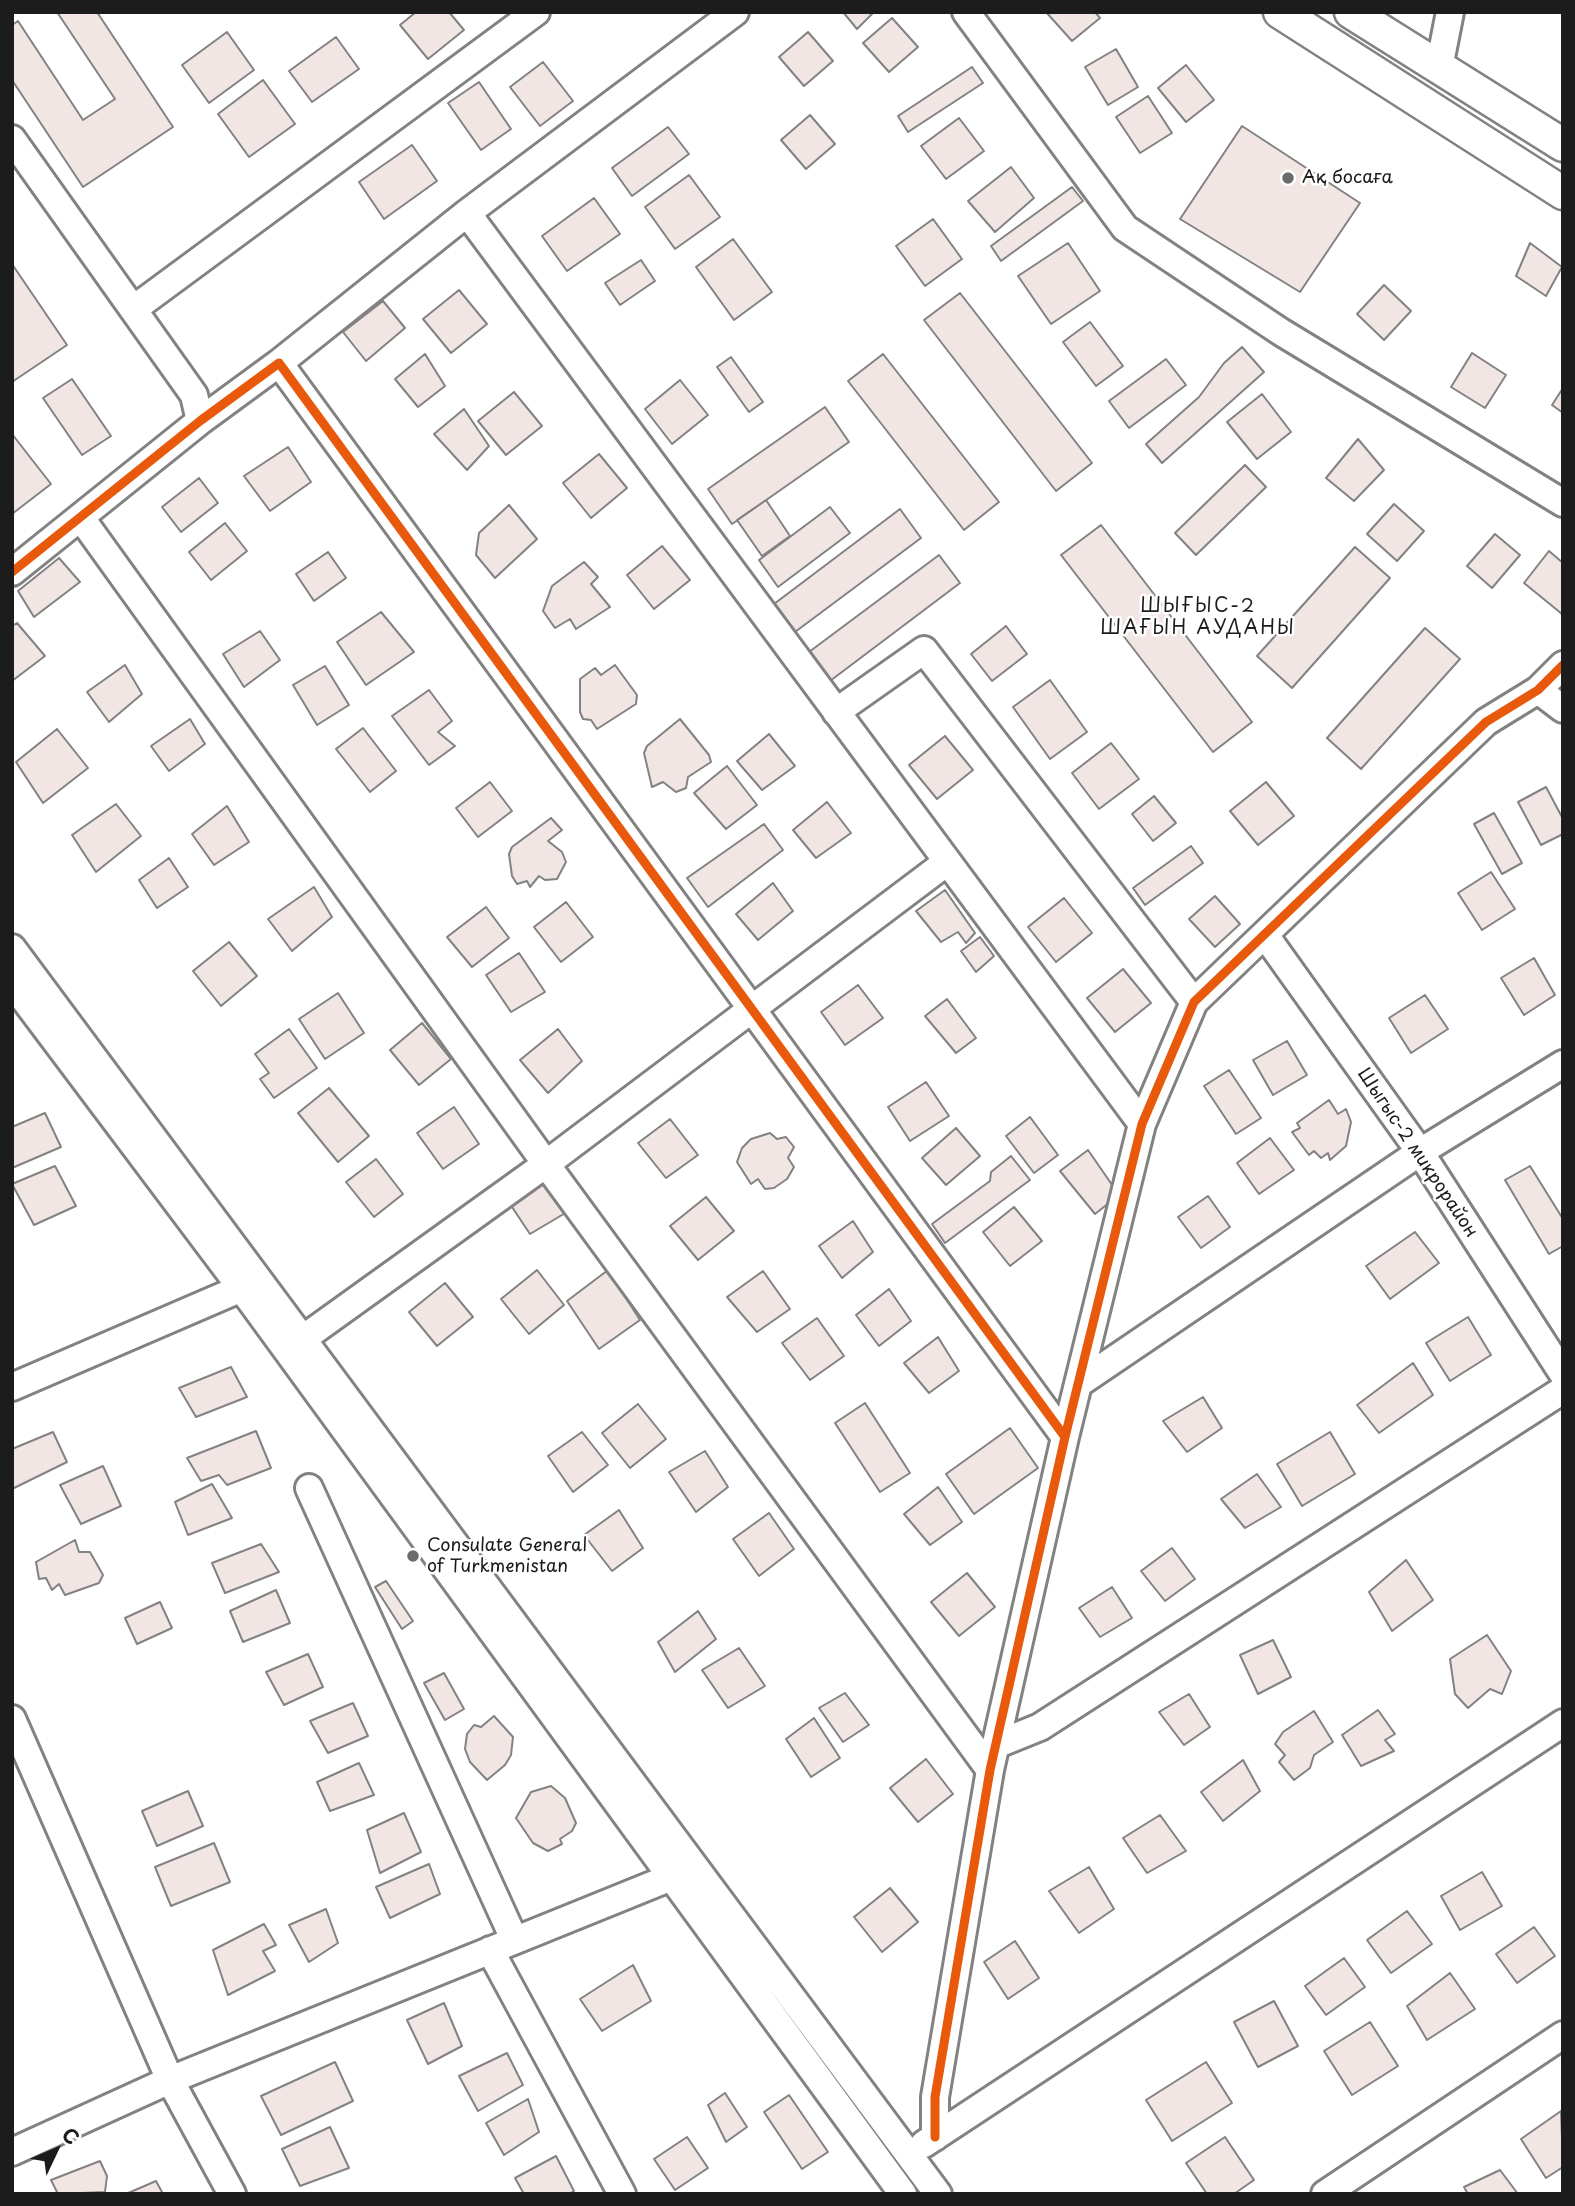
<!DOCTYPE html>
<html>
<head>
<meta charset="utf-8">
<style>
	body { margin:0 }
	#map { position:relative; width:1575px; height:2206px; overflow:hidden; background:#fff; font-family:"Playpen Sans",sans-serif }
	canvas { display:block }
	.frame { position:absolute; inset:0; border:14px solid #1c1c1c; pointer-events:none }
	.north { position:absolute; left:21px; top:2115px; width:70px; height:70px; -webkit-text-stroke:5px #fff; paint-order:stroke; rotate:46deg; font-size:19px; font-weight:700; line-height:28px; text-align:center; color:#1c1c1c }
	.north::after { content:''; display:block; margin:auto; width:24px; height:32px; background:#1c1c1c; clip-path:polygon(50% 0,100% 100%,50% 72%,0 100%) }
</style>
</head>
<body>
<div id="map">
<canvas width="1575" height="2206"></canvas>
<div class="frame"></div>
<div class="north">С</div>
</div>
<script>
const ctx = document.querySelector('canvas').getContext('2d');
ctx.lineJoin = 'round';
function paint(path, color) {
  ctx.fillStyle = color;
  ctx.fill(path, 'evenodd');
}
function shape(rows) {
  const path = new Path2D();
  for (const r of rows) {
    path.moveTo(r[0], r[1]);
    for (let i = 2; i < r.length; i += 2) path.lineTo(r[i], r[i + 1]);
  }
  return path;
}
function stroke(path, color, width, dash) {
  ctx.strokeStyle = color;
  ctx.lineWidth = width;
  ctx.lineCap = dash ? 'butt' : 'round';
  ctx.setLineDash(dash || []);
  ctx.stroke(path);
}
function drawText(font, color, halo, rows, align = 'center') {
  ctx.font = font + ' "Playpen Sans",sans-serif';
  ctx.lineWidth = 5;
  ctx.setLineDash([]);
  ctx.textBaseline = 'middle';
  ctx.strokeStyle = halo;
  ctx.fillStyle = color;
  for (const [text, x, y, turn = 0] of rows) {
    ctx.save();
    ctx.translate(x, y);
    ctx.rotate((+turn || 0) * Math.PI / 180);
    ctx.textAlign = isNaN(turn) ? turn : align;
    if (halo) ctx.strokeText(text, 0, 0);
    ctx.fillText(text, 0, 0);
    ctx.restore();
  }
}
const building = shape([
	[57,12,97,12,173,127,83,187,12,80,12,25,18,21,83,120,115,99,57,12],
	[416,12,449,12,464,30,428,59,400,25,416,12],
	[843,12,874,12,857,29,843,12],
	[1046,12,1095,12,1100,18,1072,41,1046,12],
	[892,18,918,47,889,72,863,43,892,18],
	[227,32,254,70,209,103,182,65,227,32],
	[808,32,833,61,804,86,779,57,808,32],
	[336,37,359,69,312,102,289,71,336,37],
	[1116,49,1138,87,1108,105,1085,67,1116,49],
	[543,62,573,101,540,126,510,87,543,62],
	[1186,65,1214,100,1186,122,1158,88,1186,65],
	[972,67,983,83,908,132,898,116,972,67],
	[263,80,295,124,249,157,218,114,263,80],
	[479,82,511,129,481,150,448,103,479,82],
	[1148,96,1172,133,1140,153,1116,117,1148,96],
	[810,115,835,144,806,169,781,140,810,115],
	[959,118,984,151,946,179,921,146,959,118],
	[1242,126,1360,203,1300,292,1180,219,1242,126],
	[668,127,689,154,632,196,612,168,668,127],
	[412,145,437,181,384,219,359,182,412,145],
	[1011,167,1034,198,995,232,968,201,1011,167],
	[689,175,720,217,675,249,645,207,689,175],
	[1072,187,1083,201,1001,261,991,246,1072,187],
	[594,198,620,234,567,271,542,236,594,198],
	[933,219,962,259,925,286,896,246,933,219],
	[733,239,772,292,734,320,696,267,733,239],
	[1068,243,1100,291,1051,324,1018,276,1068,243],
	[1530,243,1562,267,1546,296,1516,276,1530,243],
	[641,260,655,281,620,305,605,283,641,260],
	[12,264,67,345,12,382,12,264],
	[1384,285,1411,311,1384,340,1357,314,1384,285],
	[459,290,487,324,451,353,423,319,459,290],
	[960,293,1092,463,1056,491,924,320,960,293],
	[383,301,405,328,366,361,343,332,383,301],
	[1090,322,1123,366,1096,386,1063,342,1090,322],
	[1242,347,1264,372,1162,463,1146,444,1199,397,1224,363,1242,347],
	[1472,353,1506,375,1485,408,1451,387,1472,353],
	[425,354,445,386,418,407,395,379,425,354],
	[883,354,999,502,964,530,848,381,883,354],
	[731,357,763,402,749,412,717,367,731,357],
	[1166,359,1186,385,1129,428,1109,401,1166,359],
	[72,379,111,436,82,455,43,398,72,379],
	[680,380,708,415,672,444,645,409,680,380],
	[1563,388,1563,413,1552,405,1563,388],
	[514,392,542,426,506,455,478,421,514,392],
	[1262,394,1291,432,1257,459,1227,422,1262,394],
	[825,407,849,442,732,524,708,489,825,407],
	[464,409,489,446,467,470,434,434,464,409],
	[12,434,51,484,12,514,12,434],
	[1358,439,1384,470,1354,501,1326,478,1358,439],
	[288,447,311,482,270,511,244,476,288,447],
	[599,454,627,488,591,518,563,483,599,454],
	[1245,465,1266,487,1196,555,1175,533,1245,465],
	[199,478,218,503,181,532,162,507,199,478],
	[766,500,790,536,762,556,737,520,766,500],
	[1394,504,1424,531,1397,561,1367,534,1394,504],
	[509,505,537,539,495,578,476,555,479,533,509,505],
	[830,507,850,533,778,587,759,560,830,507],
	[900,509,921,538,791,635,770,607,900,509],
	[225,523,247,551,211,580,189,552,225,523],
	[1101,525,1252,722,1213,752,1061,555,1101,525],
	[1495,534,1520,555,1492,588,1467,566,1495,534],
	[662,546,690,580,654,609,627,575,662,546],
	[1355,547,1390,578,1292,688,1257,656,1355,547],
	[1549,551,1563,563,1562,614,1524,583,1549,551],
	[328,552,346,578,314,601,296,574,328,552],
	[939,555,960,583,830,681,809,652,939,555],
	[59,558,80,582,34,617,18,591,59,558],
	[584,562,598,577,591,584,610,607,576,629,570,619,555,628,543,611,552,586,584,562],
	[381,612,414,652,366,685,337,642,381,612],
	[17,623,45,656,12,681,12,626,17,623],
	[1006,626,1027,654,992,681,971,654,1006,626],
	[1425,628,1460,659,1361,769,1327,738,1425,628],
	[260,631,280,660,244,687,223,654,260,631],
	[125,665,142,694,109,722,87,692,125,665],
	[615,665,637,695,636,704,597,729,591,720,583,719,580,712,580,679,595,668,601,675,615,665],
	[325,666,349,705,317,725,293,685,325,666],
	[1050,680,1087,732,1050,759,1013,707,1050,680],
	[429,690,452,721,438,732,455,746,429,765,392,716,429,690],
	[190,719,205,744,169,771,151,746,190,719],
	[680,719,709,755,711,762,688,777,686,788,676,792,663,782,652,787,644,753,647,746,680,719],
	[363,728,396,771,370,792,336,749,363,728],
	[57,729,88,768,43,803,16,762,57,729],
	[769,734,795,766,762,790,737,761,769,734],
	[945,736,973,770,937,799,909,765,945,736],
	[1111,743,1139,779,1099,809,1072,773,1111,743],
	[727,766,757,805,726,829,694,793,727,766],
	[490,782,512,811,478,837,456,808,490,782],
	[1266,782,1294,816,1258,845,1230,811,1266,782],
	[1546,787,1563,819,1563,834,1541,845,1518,802,1546,787],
	[1154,796,1176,823,1153,841,1132,814,1154,796],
	[827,802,851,833,816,858,793,830,827,802],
	[116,804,141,836,96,872,72,835,116,804],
	[227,806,249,842,214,865,192,834,227,806],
	[1494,813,1522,863,1502,874,1474,824,1494,813],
	[551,818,562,830,548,841,562,852,566,862,557,879,545,880,539,876,530,887,527,881,517,884,512,876,509,854,512,847,551,818],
	[764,824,783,850,708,907,687,878,764,824],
	[1191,846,1203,863,1145,905,1133,888,1191,846],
	[169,858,188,887,157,908,139,880,169,858],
	[1491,872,1515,909,1482,930,1458,893,1491,872],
	[773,883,793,911,758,940,736,914,773,883],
	[314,887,332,917,292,951,268,919,314,887],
	[945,890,975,933,966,943,958,932,941,942,916,911,945,890],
	[1215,896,1240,924,1215,947,1189,919,1215,896],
	[1064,898,1092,933,1056,962,1028,927,1064,898],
	[566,902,593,937,561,962,534,927,566,902],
	[486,907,509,938,472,967,447,937,486,907],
	[980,937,994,956,976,972,961,951,980,937],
	[229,942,257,976,221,1006,193,971,229,942],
	[519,953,545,992,511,1012,486,975,519,953],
	[1534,958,1555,995,1524,1015,1501,978,1534,958],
	[1123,969,1151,1003,1115,1032,1087,998,1123,969],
	[858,985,883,1018,845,1045,821,1012,858,985],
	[338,993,364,1033,325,1059,299,1019,338,993],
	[1425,995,1448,1029,1411,1053,1389,1018,1425,995],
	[947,999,976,1038,956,1053,925,1016,947,999],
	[422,1023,451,1059,419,1085,390,1050,422,1023],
	[289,1029,317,1068,274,1098,260,1079,269,1073,255,1054,289,1029],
	[558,1029,582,1061,548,1093,520,1060,558,1029],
	[1287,1041,1307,1075,1273,1095,1253,1060,1287,1041],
	[1229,1070,1261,1118,1236,1134,1204,1086,1229,1070],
	[926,1082,949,1116,910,1141,888,1107,926,1082],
	[329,1088,369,1136,338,1162,298,1113,329,1088],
	[1329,1100,1338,1114,1346,1109,1351,1122,1346,1146,1330,1160,1328,1153,1321,1158,1314,1151,1309,1155,1292,1132,1300,1128,1297,1123,1329,1100],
	[454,1107,479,1144,443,1169,417,1133,454,1107],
	[45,1113,61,1147,12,1168,12,1127,45,1113],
	[1030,1117,1058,1155,1034,1173,1006,1136,1030,1117],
	[670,1119,698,1155,666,1178,638,1143,670,1119],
	[956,1128,980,1156,946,1185,922,1158,956,1128],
	[770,1133,777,1139,786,1137,794,1147,788,1158,794,1167,787,1179,774,1188,765,1189,758,1179,751,1184,737,1162,742,1148,751,1139,770,1133],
	[1270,1138,1294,1170,1259,1194,1237,1163,1270,1138],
	[1088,1150,1119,1195,1095,1214,1060,1171,1088,1150],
	[1011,1156,1030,1180,945,1243,932,1224,990,1181,991,1172,1011,1156],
	[376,1159,403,1194,374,1217,346,1182,376,1159],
	[55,1166,76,1206,34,1225,12,1184,55,1166],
	[1530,1166,1563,1219,1563,1246,1549,1254,1505,1180,1530,1166],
	[545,1177,567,1212,530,1234,508,1201,545,1177],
	[1208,1196,1230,1227,1201,1248,1178,1217,1208,1196],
	[706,1197,734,1231,698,1260,670,1226,706,1197],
	[1014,1207,1042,1241,1010,1266,983,1232,1014,1207],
	[853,1221,873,1252,842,1278,819,1246,853,1221],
	[1415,1232,1439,1263,1390,1299,1366,1266,1415,1232],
	[537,1270,564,1305,529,1334,501,1299,537,1270],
	[608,1270,640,1320,599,1349,567,1301,608,1270],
	[763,1271,790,1309,757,1332,727,1297,763,1271],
	[445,1283,473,1317,437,1346,409,1312,445,1283],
	[889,1289,911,1321,879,1346,856,1315,889,1289],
	[1468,1317,1491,1355,1450,1381,1426,1343,1468,1317],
	[817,1318,844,1356,810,1380,782,1343,817,1318],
	[938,1337,959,1371,929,1393,904,1363,938,1337],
	[1413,1363,1433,1395,1379,1433,1357,1405,1413,1363],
	[231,1367,247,1397,196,1417,179,1388,231,1367],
	[1203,1397,1222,1428,1187,1452,1163,1421,1203,1397],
	[865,1403,910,1473,880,1492,835,1423,865,1403],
	[638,1404,666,1439,630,1468,602,1433,638,1404],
	[1010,1428,1038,1468,974,1514,946,1474,1010,1428],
	[256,1431,271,1468,227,1485,219,1475,201,1481,187,1458,256,1431],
	[53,1432,67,1462,12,1489,12,1449,53,1432],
	[582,1432,608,1465,573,1492,548,1456,582,1432],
	[1330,1432,1355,1474,1302,1506,1277,1464,1330,1432],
	[705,1451,728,1487,696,1512,669,1472,705,1451],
	[103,1466,121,1506,81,1524,60,1485,103,1466],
	[1257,1474,1281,1507,1245,1528,1221,1499,1257,1474],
	[212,1484,232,1518,188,1535,175,1502,212,1484],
	[938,1487,962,1522,930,1545,904,1514,938,1487],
	[619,1510,643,1548,612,1571,584,1535,619,1510],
	[769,1513,794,1549,759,1576,733,1539,769,1513],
	[75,1540,79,1552,90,1552,103,1575,99,1583,65,1595,59,1584,52,1590,46,1578,39,1579,36,1562,75,1540],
	[261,1544,279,1572,225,1593,212,1563,261,1544],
	[1172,1548,1195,1579,1165,1601,1141,1571,1172,1548],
	[1406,1560,1433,1600,1392,1631,1369,1592,1406,1560],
	[967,1573,995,1607,959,1636,931,1602,967,1573],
	[386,1581,413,1621,402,1629,375,1587,386,1581],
	[1112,1587,1132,1618,1100,1637,1079,1608,1112,1587],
	[276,1590,290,1623,243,1642,230,1611,276,1590],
	[160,1602,172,1628,137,1644,125,1618,160,1602],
	[698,1611,716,1639,675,1672,658,1642,698,1611],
	[1487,1635,1511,1671,1502,1694,1490,1689,1468,1708,1455,1694,1450,1659,1487,1635],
	[1273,1640,1291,1677,1258,1694,1240,1655,1273,1640],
	[739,1648,765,1686,728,1708,702,1670,739,1648],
	[308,1654,323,1687,284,1705,266,1672,308,1654],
	[444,1673,464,1709,445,1720,424,1683,444,1673],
	[845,1693,869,1725,843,1742,819,1708,845,1693],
	[1189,1694,1210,1727,1184,1745,1159,1712,1189,1694],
	[353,1703,368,1736,328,1753,310,1721,353,1703],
	[1378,1710,1395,1734,1385,1740,1394,1751,1361,1766,1342,1735,1378,1710],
	[1314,1711,1333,1742,1314,1755,1310,1768,1294,1780,1279,1762,1285,1755,1275,1744,1283,1732,1314,1711],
	[494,1716,513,1737,511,1755,505,1765,487,1780,470,1762,465,1749,467,1734,474,1725,481,1727,494,1716],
	[814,1718,840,1758,811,1777,786,1739,814,1718],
	[926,1759,953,1794,918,1822,890,1788,926,1759],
	[1243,1760,1260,1791,1223,1821,1201,1792,1243,1760],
	[359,1763,374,1795,330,1811,317,1782,359,1763],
	[551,1786,565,1798,576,1823,572,1831,560,1839,562,1844,548,1851,533,1843,516,1818,531,1792,551,1786],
	[188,1791,203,1826,157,1846,142,1811,188,1791],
	[404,1813,421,1852,380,1873,367,1830,404,1813],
	[1160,1815,1186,1851,1147,1873,1123,1838,1160,1815],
	[214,1843,230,1882,171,1906,155,1867,214,1843],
	[429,1864,440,1894,390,1918,376,1887,429,1864],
	[1089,1867,1114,1909,1079,1933,1049,1891,1089,1867],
	[1482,1872,1502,1906,1460,1930,1441,1896,1482,1872],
	[890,1888,918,1922,882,1952,854,1917,890,1888],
	[326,1909,338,1943,309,1962,289,1925,326,1909],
	[1407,1911,1432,1944,1391,1973,1367,1940,1407,1911],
	[264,1924,276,1945,263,1951,275,1971,228,1995,213,1950,264,1924],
	[1534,1927,1555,1956,1517,1983,1496,1954,1534,1927],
	[1015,1941,1039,1978,1008,1999,984,1962,1015,1941],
	[1344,1958,1365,1987,1326,2015,1305,1986,1344,1958],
	[633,1965,651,2001,602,2031,580,1999,633,1965],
	[1450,1973,1475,2009,1427,2040,1407,2006,1450,1973],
	[1274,2001,1298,2046,1258,2067,1234,2022,1274,2001],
	[444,2003,462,2046,428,2064,407,2020,444,2003],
	[1370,2022,1398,2066,1352,2095,1324,2051,1370,2022],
	[507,2053,523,2085,478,2111,459,2076,507,2053],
	[335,2062,353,2101,281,2135,261,2096,335,2062],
	[1206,2062,1232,2103,1172,2141,1146,2100,1206,2062],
	[725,2093,747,2127,726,2142,708,2105,725,2093],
	[789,2095,828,2152,802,2169,764,2112,789,2095],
	[528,2099,539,2132,504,2155,486,2123,528,2099],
	[1561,2111,1563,2167,1546,2178,1521,2139,1561,2111],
	[330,2127,349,2168,300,2186,282,2149,330,2127],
	[687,2137,708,2168,675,2190,654,2159,687,2137],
	[1225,2137,1254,2180,1234,2194,1207,2194,1186,2163,1225,2137],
	[556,2156,574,2191,569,2194,524,2194,515,2178,556,2156],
	[100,2161,107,2176,105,2192,58,2194,51,2180,100,2161],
	[1500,2170,1518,2194,1468,2194,1464,2187,1500,2170],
	[156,2181,163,2194,126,2194,156,2181]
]);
paint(building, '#f1e6e4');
stroke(building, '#828282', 2);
const minor = shape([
	[966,12,1125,228,1281,332,1563,503],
	[1439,68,1450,12],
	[12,139,194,395,200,421],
	[467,213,1142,1124],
	[135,308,536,12],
	[279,363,467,213,735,12],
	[81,518,546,1164,990,1770],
	[12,572,200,421,279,363,1065,1437],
	[1538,690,1563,709],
	[836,712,924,650,1194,1002],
	[1265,935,1420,1152,1563,1374],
	[12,948,938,2194],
	[12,983,242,1289,903,2194],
	[290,1348,546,1164,947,862],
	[1078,1384,1420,1152,1563,1064],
	[12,1387,258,1281],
	[309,1488,514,1939],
	[12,1719,170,2080,232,2194],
	[998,1744,1040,1727,1563,1390],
	[490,1950,622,2194],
	[935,2137,935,2097,990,1770,1065,1437,1142,1124,1194,1002,1486,722,1538,690,1563,665],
	[924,2144,1563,1723],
	[12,2152,170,2080,689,1870],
	[1325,2194,1563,2035]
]);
const major = shape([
	[1280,12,1563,193],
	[1351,12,1563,145]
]);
stroke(minor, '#828282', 32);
stroke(major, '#828282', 37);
stroke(minor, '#fff', 26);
stroke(major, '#fff', 32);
stroke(shape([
	[12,572,200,421,279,363,1065,1437],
	[935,2137,935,2097,990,1770,1065,1437,1142,1124,1194,1002,1486,722,1538,690,1563,665]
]), '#e8590c', 9);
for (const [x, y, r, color] of [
	[1288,178,7,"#6b6b6b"],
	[413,1556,7,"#6b6b6b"]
]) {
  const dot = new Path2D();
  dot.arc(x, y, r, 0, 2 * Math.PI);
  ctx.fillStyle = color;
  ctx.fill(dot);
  stroke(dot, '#fff', 2.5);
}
drawText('18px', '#1c1c1c', '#fff', [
	["Ақ босаға",1302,178],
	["Consulate General",427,1546],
	["of Turkmenistan",427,1567]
], 'left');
drawText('18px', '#1c1c1c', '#fff', [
	["Шыгыс-2 микрорайон",1417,1153,56]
]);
ctx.letterSpacing = '2px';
drawText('19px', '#1c1c1c', '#fff', [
	["ШЫҒЫС-2",1198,607],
	["ШАҒЫН АУДАНЫ",1198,629]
]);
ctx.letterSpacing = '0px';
</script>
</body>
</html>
